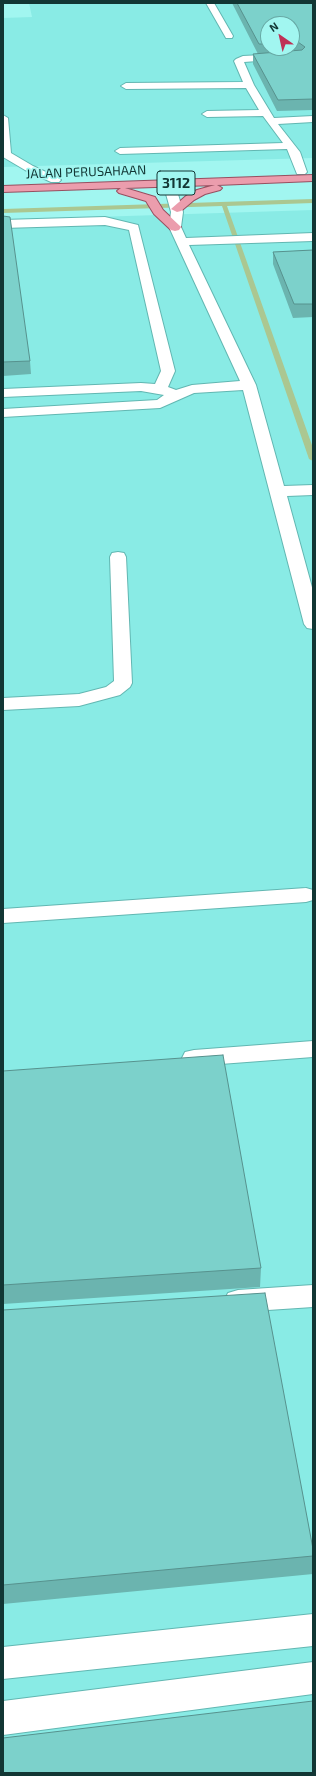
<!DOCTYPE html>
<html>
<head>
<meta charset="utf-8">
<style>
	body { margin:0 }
	#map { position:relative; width:316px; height:1776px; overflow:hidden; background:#a1f6f0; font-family:"Exo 2",sans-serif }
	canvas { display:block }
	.frame { position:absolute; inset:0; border:4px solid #123634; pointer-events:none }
	.north { position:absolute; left:260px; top:16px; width:40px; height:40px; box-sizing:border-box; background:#a1f6f0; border:1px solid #68a9a5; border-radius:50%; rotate:326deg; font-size:11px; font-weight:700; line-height:16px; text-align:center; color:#123634 }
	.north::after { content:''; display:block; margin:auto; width:14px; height:18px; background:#bf3056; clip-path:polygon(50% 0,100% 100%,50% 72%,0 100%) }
</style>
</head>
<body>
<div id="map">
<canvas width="316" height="1776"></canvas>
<div class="frame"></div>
<div class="north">N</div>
</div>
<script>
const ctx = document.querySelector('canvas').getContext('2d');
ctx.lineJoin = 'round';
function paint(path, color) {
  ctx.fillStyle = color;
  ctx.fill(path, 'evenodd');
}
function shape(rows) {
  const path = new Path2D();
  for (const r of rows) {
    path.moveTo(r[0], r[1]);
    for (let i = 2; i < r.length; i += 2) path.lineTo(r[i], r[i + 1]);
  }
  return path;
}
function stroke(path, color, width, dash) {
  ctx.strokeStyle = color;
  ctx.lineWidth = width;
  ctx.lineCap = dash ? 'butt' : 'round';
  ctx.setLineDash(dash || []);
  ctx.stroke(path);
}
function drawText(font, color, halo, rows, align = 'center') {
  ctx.font = font + ' "Exo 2",sans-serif';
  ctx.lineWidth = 3.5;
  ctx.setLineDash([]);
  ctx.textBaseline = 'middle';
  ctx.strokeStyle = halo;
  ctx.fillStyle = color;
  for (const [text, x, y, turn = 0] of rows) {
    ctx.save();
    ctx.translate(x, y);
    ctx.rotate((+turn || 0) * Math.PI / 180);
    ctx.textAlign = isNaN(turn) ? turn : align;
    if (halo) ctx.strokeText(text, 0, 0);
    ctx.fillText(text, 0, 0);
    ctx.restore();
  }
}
paint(shape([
	[29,3,313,3,313,158,3,167,3,18,32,17],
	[268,24,292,24,292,48,268,48],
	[313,210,313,1773,3,1773,3,220]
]), '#89ebe5');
paint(shape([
	[313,199,313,203,227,206,313,448,313,461,309,459,222,206,3,213,3,209,313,199]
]), '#abc791');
const minor = shape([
	[206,3,214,3,233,36,232,38,226,38,206,3],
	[282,54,287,57,285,59,244,62,254,85,274,118,313,116,313,122,278,124,300,152,307,172,305,174,297,174,287,149,120,154,115,151,120,148,283,143,263,116,207,117,202,114,207,111,259,110,246,88,126,89,121,86,126,83,243,82,234,61,236,59,243,56,282,54],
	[3,115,8,118,11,153,33,166,59,178,61,180,59,182,51,182,25,170,3,157,3,115],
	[167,173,173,176,183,212,181,227,186,238,313,233,313,241,189,245,256,385,284,486,313,485,313,495,287,496,313,591,313,629,307,628,304,624,243,390,194,393,160,408,3,417,3,409,157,400,164,395,141,391,3,397,3,389,141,383,155,384,161,371,129,230,105,225,3,228,3,220,105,217,138,225,175,371,168,387,176,390,192,385,240,381,169,227,171,212,161,176,167,173],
	[118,552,124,553,126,557,132,683,130,687,120,695,79,706,3,710,3,698,79,694,106,687,114,681,110,557,112,553,118,552],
	[306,888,313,890,313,900,306,902,3,923,3,909,306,888],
	[313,1041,313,1057,194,1066,185,1064,182,1058,185,1052,194,1050,313,1041],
	[313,1285,313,1307,238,1312,228,1309,224,1301,228,1293,238,1290,313,1285],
	[313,1614,313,1646,3,1679,3,1647,313,1614],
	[313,1662,313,1694,3,1735,3,1701,313,1662]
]);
const major = shape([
	[313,175,313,181,217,185,222,188,220,190,205,194,194,200,181,211,177,212,171,209,186,196,197,190,215,185,125,188,155,197,163,210,181,227,179,230,175,231,171,230,154,214,146,201,119,193,117,191,121,188,3,192,3,186,313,175]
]);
stroke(minor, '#62b7b2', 2);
stroke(major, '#974f60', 2);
paint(minor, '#fff');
paint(major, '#eb9dad');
paint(shape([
	[232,3,313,3,313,110,277,111,253,64,253,54,258,54],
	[268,24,292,24,292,48,268,48],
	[3,216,30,361,31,374,3,376],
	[313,250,313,317,293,318,273,264,273,252],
	[3,1071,261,1268,260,1287,3,1304],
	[3,1310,313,1556,313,1574,3,1604]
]), '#6bb4af');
const building = shape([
	[237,3,313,3,313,99,278,100,253,54,302,50,305,47,298,42,292,43,292,24,268,24,268,44,259,44,237,3],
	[3,216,10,217,30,361,3,362,3,216],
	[313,250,313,304,294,304,273,252,313,250],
	[223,1055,261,1268,3,1285,3,1071,223,1055],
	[265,1293,313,1549,313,1556,3,1585,3,1310,265,1293],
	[313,1701,313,1773,3,1773,3,1738,313,1701]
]);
paint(building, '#7cd1cb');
stroke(building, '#57928e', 1);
drawText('13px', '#123634', '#a1f6f0', [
	["JALAN PERUSAHAAN",86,172,-2]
]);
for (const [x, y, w] of [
	[176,183,38]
]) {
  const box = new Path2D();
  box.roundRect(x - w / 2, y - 12, w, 24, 3);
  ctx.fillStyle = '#a1f6f0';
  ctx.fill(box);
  stroke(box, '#123634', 1);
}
drawText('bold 14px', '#123634', null, [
	["3112",176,183]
]);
</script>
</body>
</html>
